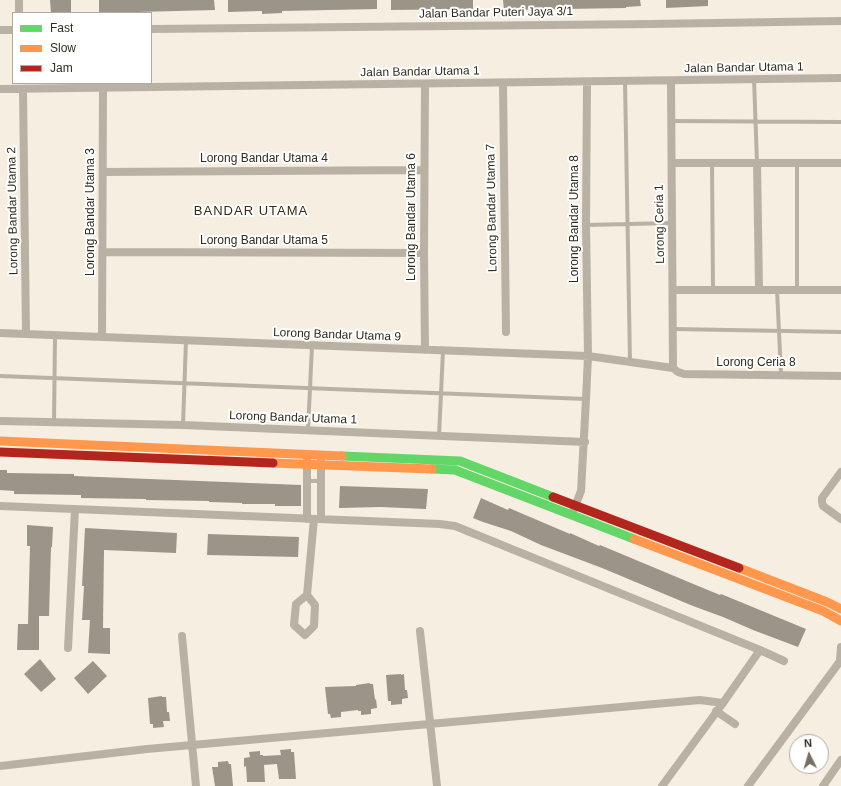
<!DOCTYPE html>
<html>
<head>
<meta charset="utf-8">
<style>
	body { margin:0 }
	#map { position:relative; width:841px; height:786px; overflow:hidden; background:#f6eee0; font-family:Helvetica,sans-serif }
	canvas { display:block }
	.legend { position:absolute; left:12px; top:12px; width:140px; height:72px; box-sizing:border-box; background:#fff; border:1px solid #adaba5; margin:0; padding:5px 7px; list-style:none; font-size:12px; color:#312c1f }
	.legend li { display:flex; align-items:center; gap:8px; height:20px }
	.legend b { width:20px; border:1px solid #adaba5 }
	.north { position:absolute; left:789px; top:734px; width:40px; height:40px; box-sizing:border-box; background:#fff; border:1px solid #adaba5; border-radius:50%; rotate:355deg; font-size:11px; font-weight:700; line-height:16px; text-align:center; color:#312c1f }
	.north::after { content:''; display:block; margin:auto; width:14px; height:18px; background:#767063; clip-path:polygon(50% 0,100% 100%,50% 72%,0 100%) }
</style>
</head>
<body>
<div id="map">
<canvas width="841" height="786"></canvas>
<ul class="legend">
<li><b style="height:5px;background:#63d668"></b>Fast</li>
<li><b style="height:5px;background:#ff974d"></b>Slow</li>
<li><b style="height:5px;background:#b3261e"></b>Jam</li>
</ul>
<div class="north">N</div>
</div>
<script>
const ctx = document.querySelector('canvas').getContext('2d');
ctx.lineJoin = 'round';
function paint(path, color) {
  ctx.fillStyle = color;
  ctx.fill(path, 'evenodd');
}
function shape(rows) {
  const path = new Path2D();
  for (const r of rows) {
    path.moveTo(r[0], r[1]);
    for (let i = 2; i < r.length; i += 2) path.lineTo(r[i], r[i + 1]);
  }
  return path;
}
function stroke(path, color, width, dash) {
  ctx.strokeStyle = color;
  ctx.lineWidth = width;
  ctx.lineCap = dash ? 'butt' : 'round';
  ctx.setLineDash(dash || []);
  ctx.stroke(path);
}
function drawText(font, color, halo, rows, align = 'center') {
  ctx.font = font + ' Helvetica,sans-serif';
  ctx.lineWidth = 4;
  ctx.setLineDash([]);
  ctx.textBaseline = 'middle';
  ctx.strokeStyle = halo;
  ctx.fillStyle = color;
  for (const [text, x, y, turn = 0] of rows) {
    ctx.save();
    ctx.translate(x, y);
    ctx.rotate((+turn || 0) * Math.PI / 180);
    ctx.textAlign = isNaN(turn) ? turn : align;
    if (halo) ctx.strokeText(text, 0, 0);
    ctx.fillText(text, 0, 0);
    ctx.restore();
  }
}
paint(shape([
	[50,0,71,0,71,13,51,13],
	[99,0,214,0,215,10,99,13],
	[228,0,377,0,377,9,282,11,282,13,262,14,262,11,228,12],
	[391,0,473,0,473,9,391,10],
	[503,0,640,0,641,6,626,7,626,8,504,10],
	[666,0,708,0,708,6,666,8],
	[0,470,7,470,7,473,74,474,74,476,301,485,301,506,275,506,275,504,242,504,242,503,209,502,209,501,146,500,146,499,81,498,81,495,14,494,14,491,0,490],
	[340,486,428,489,426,509,381,507,339,508],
	[481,498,508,510,509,508,570,534,570,533,599,546,600,545,691,583,720,595,721,594,806,629,798,647,753,630,723,617,693,606,602,568,541,545,511,531,483,522,473,518],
	[27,525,53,527,52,547,51,547,49,616,39,616,39,650,17,650,18,624,28,624,30,546,27,546],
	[85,528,177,533,176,553,104,550,103,628,110,628,110,654,88,653,90,620,82,620,84,586,82,586],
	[208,534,299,537,298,557,207,555],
	[40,659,56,679,41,692,24,674],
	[93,661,107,676,88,694,74,678],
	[401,674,401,675,404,674,405,690,407,690,408,698,402,699,402,704,391,705,391,701,388,701,386,675],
	[370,683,370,684,373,684,375,700,376,699,377,708,371,709,371,714,361,715,361,711,358,711,358,710,341,712,341,717,331,718,330,714,328,714,325,687,356,686,356,685],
	[162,696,162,697,166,697,167,712,169,712,170,721,163,721,164,727,153,728,153,724,150,724,148,698],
	[291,749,291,752,294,752,296,779,279,779,277,764,264,765,265,782,247,782,246,766,244,767,244,758,250,757,249,752,260,751,260,755,263,755,263,756,281,755,280,750],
	[228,761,229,764,231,764,233,786,215,786,212,767,218,767,218,762]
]), '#9b9589');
stroke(shape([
	[754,79,757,163],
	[625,81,630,362],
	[671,121,841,122],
	[712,163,713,289],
	[797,163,797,290],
	[586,225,672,223],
	[777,290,781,374],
	[673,329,841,332],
	[0,376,586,399],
	[54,422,55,335],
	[183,425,186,340],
	[308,430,312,346],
	[439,436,443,351],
	[307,481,321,481]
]), '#b9b2a4', 4);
stroke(shape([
	[19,0,19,13],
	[151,29,651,24,841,21],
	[0,30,13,30],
	[671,81,673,368],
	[503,83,506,332],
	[0,89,841,78],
	[23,89,26,334],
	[672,163,841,163],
	[757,163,759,289],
	[103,172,424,170],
	[103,252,424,253],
	[673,290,841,290],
	[0,333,588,356,673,368],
	[102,337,103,88],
	[425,350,424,253,425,84],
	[673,368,678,372,684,374,841,376],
	[0,421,183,425,585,442],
	[307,460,307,519],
	[321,460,321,519],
	[841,472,822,498,822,502,823,506,841,519],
	[0,506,440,524,455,526,760,650,784,661],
	[574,509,581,491,586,399,588,356,586,225,587,82],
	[307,595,296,604,294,625,305,635,314,626,315,605,307,595,314,519],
	[420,631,437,786],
	[182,636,196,786],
	[68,648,75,509],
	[840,660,841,647],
	[716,711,735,724],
	[0,766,147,749,700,700,723,703],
	[662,786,723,703,760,650],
	[748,786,841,660],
	[823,786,841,760]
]), '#b9b2a4', 8);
stroke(shape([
	[342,456,460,461,553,497],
	[432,469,455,470,634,539]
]), '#63d668', 9);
stroke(shape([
	[0,441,342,456],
	[273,463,432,469],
	[634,539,823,611,841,621],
	[739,568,827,602,841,609]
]), '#ff974d', 9);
stroke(shape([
	[0,452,273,463],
	[553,497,739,568]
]), '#b3261e', 9);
drawText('12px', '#312c1f', '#fff', [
	["Jalan Bandar Puteri Jaya 3/1",496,13,-1],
	["Jalan Bandar Utama 1",744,68,-1],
	["Jalan Bandar Utama 1",420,72,-1],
	["Lorong Bandar Utama 4",264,159],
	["Lorong Bandar Utama 7",492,208,-91],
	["Lorong Bandar Utama 2",13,211,-91],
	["Lorong Bandar Utama 3",91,212,-90],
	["Lorong Bandar Utama 6",412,217,-90],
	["Lorong Bandar Utama 8",575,219,-90],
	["Lorong Ceria 1",660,224,-91],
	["Lorong Bandar Utama 5",264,241],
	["Lorong Bandar Utama 9",337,335,2],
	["Lorong Ceria 8",756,363],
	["Lorong Bandar Utama 1",293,418,2]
]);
ctx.letterSpacing = '1px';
drawText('13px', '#382c10', '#fff', [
	["BANDAR UTAMA",251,211]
]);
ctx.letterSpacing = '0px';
</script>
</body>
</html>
